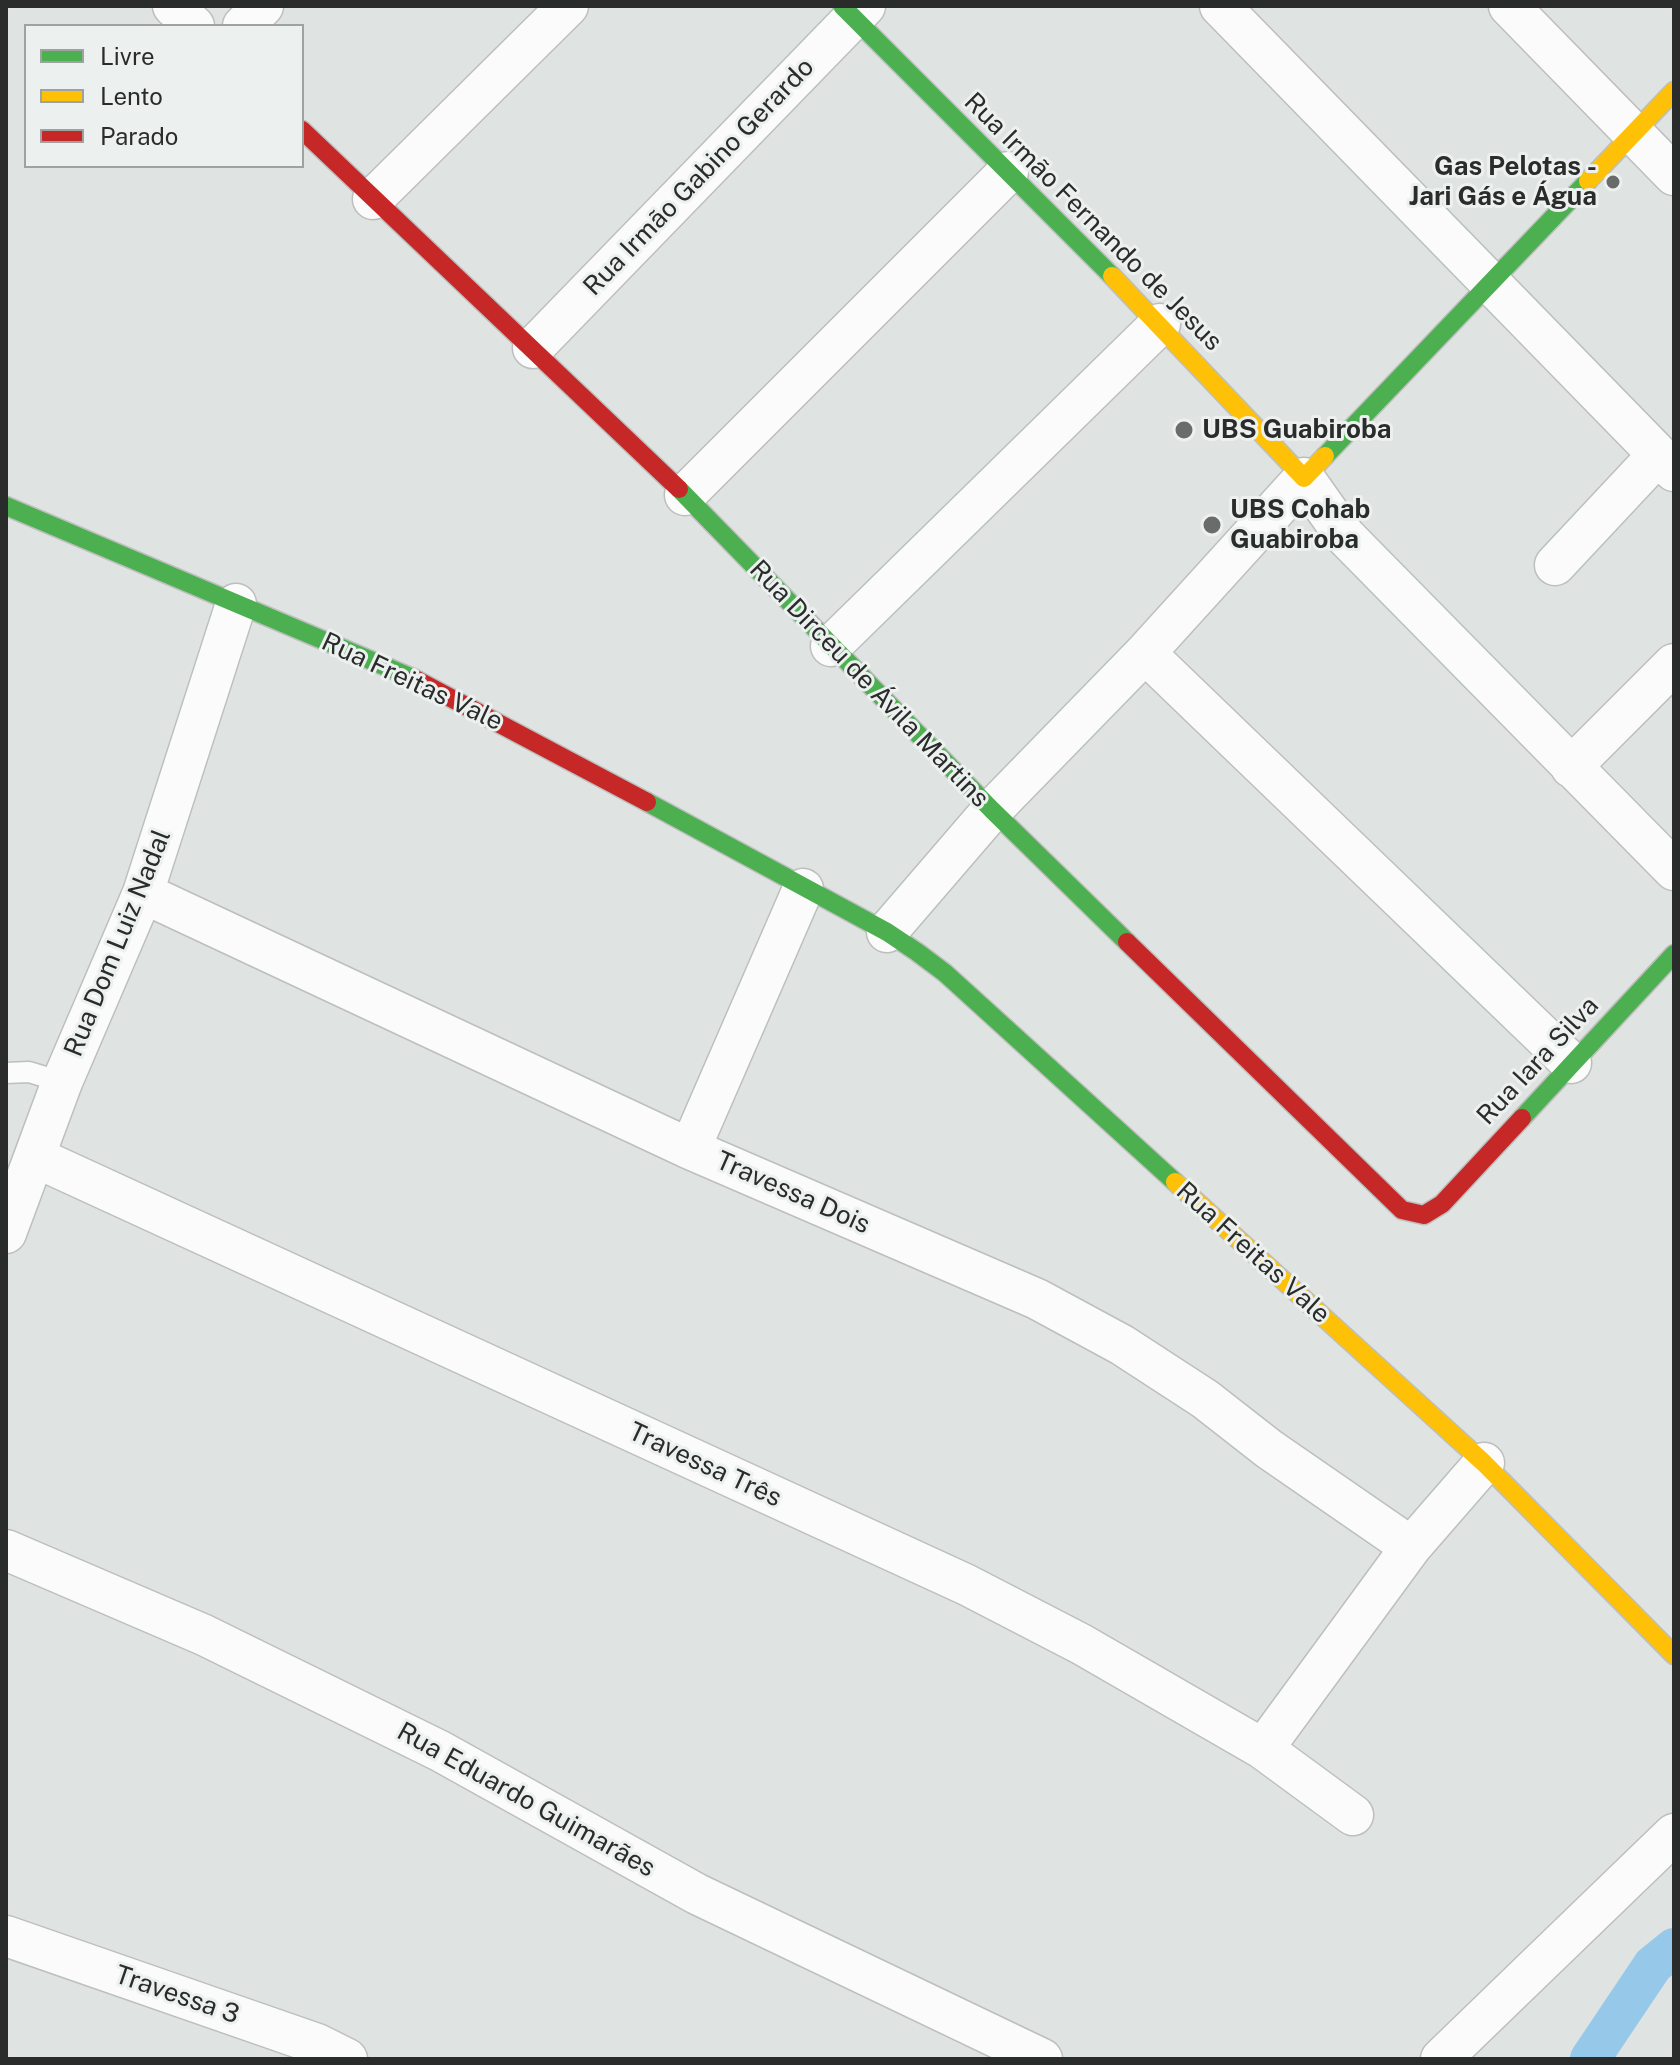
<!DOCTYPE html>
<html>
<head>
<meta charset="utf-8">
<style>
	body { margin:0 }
	#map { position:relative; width:1680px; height:2065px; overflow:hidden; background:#dfe3e1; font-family:"Public Sans",sans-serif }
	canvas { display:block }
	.frame { position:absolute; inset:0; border:8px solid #2a2c2b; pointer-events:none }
	.legend { position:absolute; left:24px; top:24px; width:280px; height:144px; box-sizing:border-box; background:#ecf1ef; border:2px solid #9ea2a1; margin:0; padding:10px 14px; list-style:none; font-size:24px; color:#2a2c2b }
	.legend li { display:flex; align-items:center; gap:16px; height:40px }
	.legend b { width:40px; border:2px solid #9ea2a1 }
</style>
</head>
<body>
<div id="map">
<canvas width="1680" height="2065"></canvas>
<div class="frame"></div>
<ul class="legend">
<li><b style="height:10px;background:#4caf50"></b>Livre</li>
<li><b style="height:10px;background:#ffc107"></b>Lento</li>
<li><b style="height:10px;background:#c62828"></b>Parado</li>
</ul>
</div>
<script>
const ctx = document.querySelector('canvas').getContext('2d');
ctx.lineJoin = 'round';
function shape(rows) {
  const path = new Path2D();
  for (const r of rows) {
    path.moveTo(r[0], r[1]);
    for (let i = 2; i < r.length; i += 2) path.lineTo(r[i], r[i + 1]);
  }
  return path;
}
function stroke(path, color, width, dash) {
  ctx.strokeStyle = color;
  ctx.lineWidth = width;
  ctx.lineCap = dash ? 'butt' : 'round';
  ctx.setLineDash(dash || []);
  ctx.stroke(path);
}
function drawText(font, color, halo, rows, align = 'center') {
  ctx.font = font + ' "Public Sans",sans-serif';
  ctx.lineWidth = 6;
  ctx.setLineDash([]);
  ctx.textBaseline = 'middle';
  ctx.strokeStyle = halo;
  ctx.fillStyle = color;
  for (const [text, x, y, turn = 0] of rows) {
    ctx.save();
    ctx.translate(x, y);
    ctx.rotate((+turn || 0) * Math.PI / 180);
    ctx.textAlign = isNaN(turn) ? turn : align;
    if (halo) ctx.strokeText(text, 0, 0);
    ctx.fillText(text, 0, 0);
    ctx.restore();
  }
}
stroke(shape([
	[1590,2059,1653,1965,1674,1948]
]), '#96c8e9', 40);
const lane = shape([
	[6,1073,29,1072,62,1082]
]);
const street = shape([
	[173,6,194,26],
	[1220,6,1674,471],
	[1509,6,1674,175],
	[243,26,263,6],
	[373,199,568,6],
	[533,348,865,6],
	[685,495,1008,172],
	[1555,565,1658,455],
	[831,646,1160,324],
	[1145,653,1571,1063],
	[1571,767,1674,664],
	[143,893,690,1149,1037,1299,1122,1345,1205,1399,1269,1449,1411,1547],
	[887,932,992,810,1145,653,1304,478,1345,536,1674,870],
	[690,1149,803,889],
	[35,1157,967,1585,1081,1644,1263,1749,1353,1815],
	[6,1233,62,1082,143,893,236,604],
	[6,1550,204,1635,440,1751,697,1894,1042,2059],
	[1263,1749,1411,1547,1484,1463],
	[6,1936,317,2044,347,2059],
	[1441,2059,1674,1834]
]);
const fast = shape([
	[842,6,1112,276],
	[1325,456,1588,181],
	[679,489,992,810,1127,942],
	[6,506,415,679],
	[647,802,887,932,917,952,945,973,1175,1182],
	[1522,1118,1674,954]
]);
const slow = shape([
	[1588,181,1674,91],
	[1112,276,1304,478,1325,456],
	[1175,1182,1484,1463,1674,1655]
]);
const jam = shape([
	[302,130,679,489],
	[415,679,647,802],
	[1127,942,1402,1210,1424,1215,1442,1204,1522,1118]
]);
stroke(lane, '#bdbfbe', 23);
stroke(street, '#bdbfbe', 43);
stroke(fast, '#bdbfbe', 21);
stroke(slow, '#bdbfbe', 21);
stroke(jam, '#bdbfbe', 21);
stroke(lane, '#fafbfa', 20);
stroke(street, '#fafbfa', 40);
stroke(fast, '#4caf50', 18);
stroke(slow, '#ffc107', 18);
stroke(jam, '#c62828', 18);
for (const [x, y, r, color] of [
	[1613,182,8,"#696c6b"],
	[1184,430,10,"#696c6b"],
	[1212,525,10,"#696c6b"]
]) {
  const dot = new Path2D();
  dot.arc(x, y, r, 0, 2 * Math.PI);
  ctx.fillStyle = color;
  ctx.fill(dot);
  stroke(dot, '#ecf1ef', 3);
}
drawText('bold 26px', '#2a2c2b', '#ecf1ef', [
	["Gas Pelotas -",1597,167,"right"],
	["Jari Gás e Água",1597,197,"right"],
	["UBS Guabiroba",1202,430],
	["UBS Cohab",1230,510],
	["Guabiroba",1230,540]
], 'left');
drawText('26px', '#2a2c2b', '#ecf1ef', [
	["Rua Irmão Gabino Gerardo",699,177,-46],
	["Rua Irmão Fernando de Jesus",1093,222,45],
	["Rua Freitas Vale",412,682,25],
	["Rua Dirceu de Ávila Martins",869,684,46],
	["Rua Dom Luiz Nadal",118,943,-68],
	["Rua Iara Silva",1538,1061,-47],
	["Travessa Dois",793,1193,24],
	["Rua Freitas Vale",1253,1253,42],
	["Travessa Três",705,1465,25],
	["Rua Eduardo Guimarães",526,1800,29],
	["Travessa 3",177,1995,19]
]);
</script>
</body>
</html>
